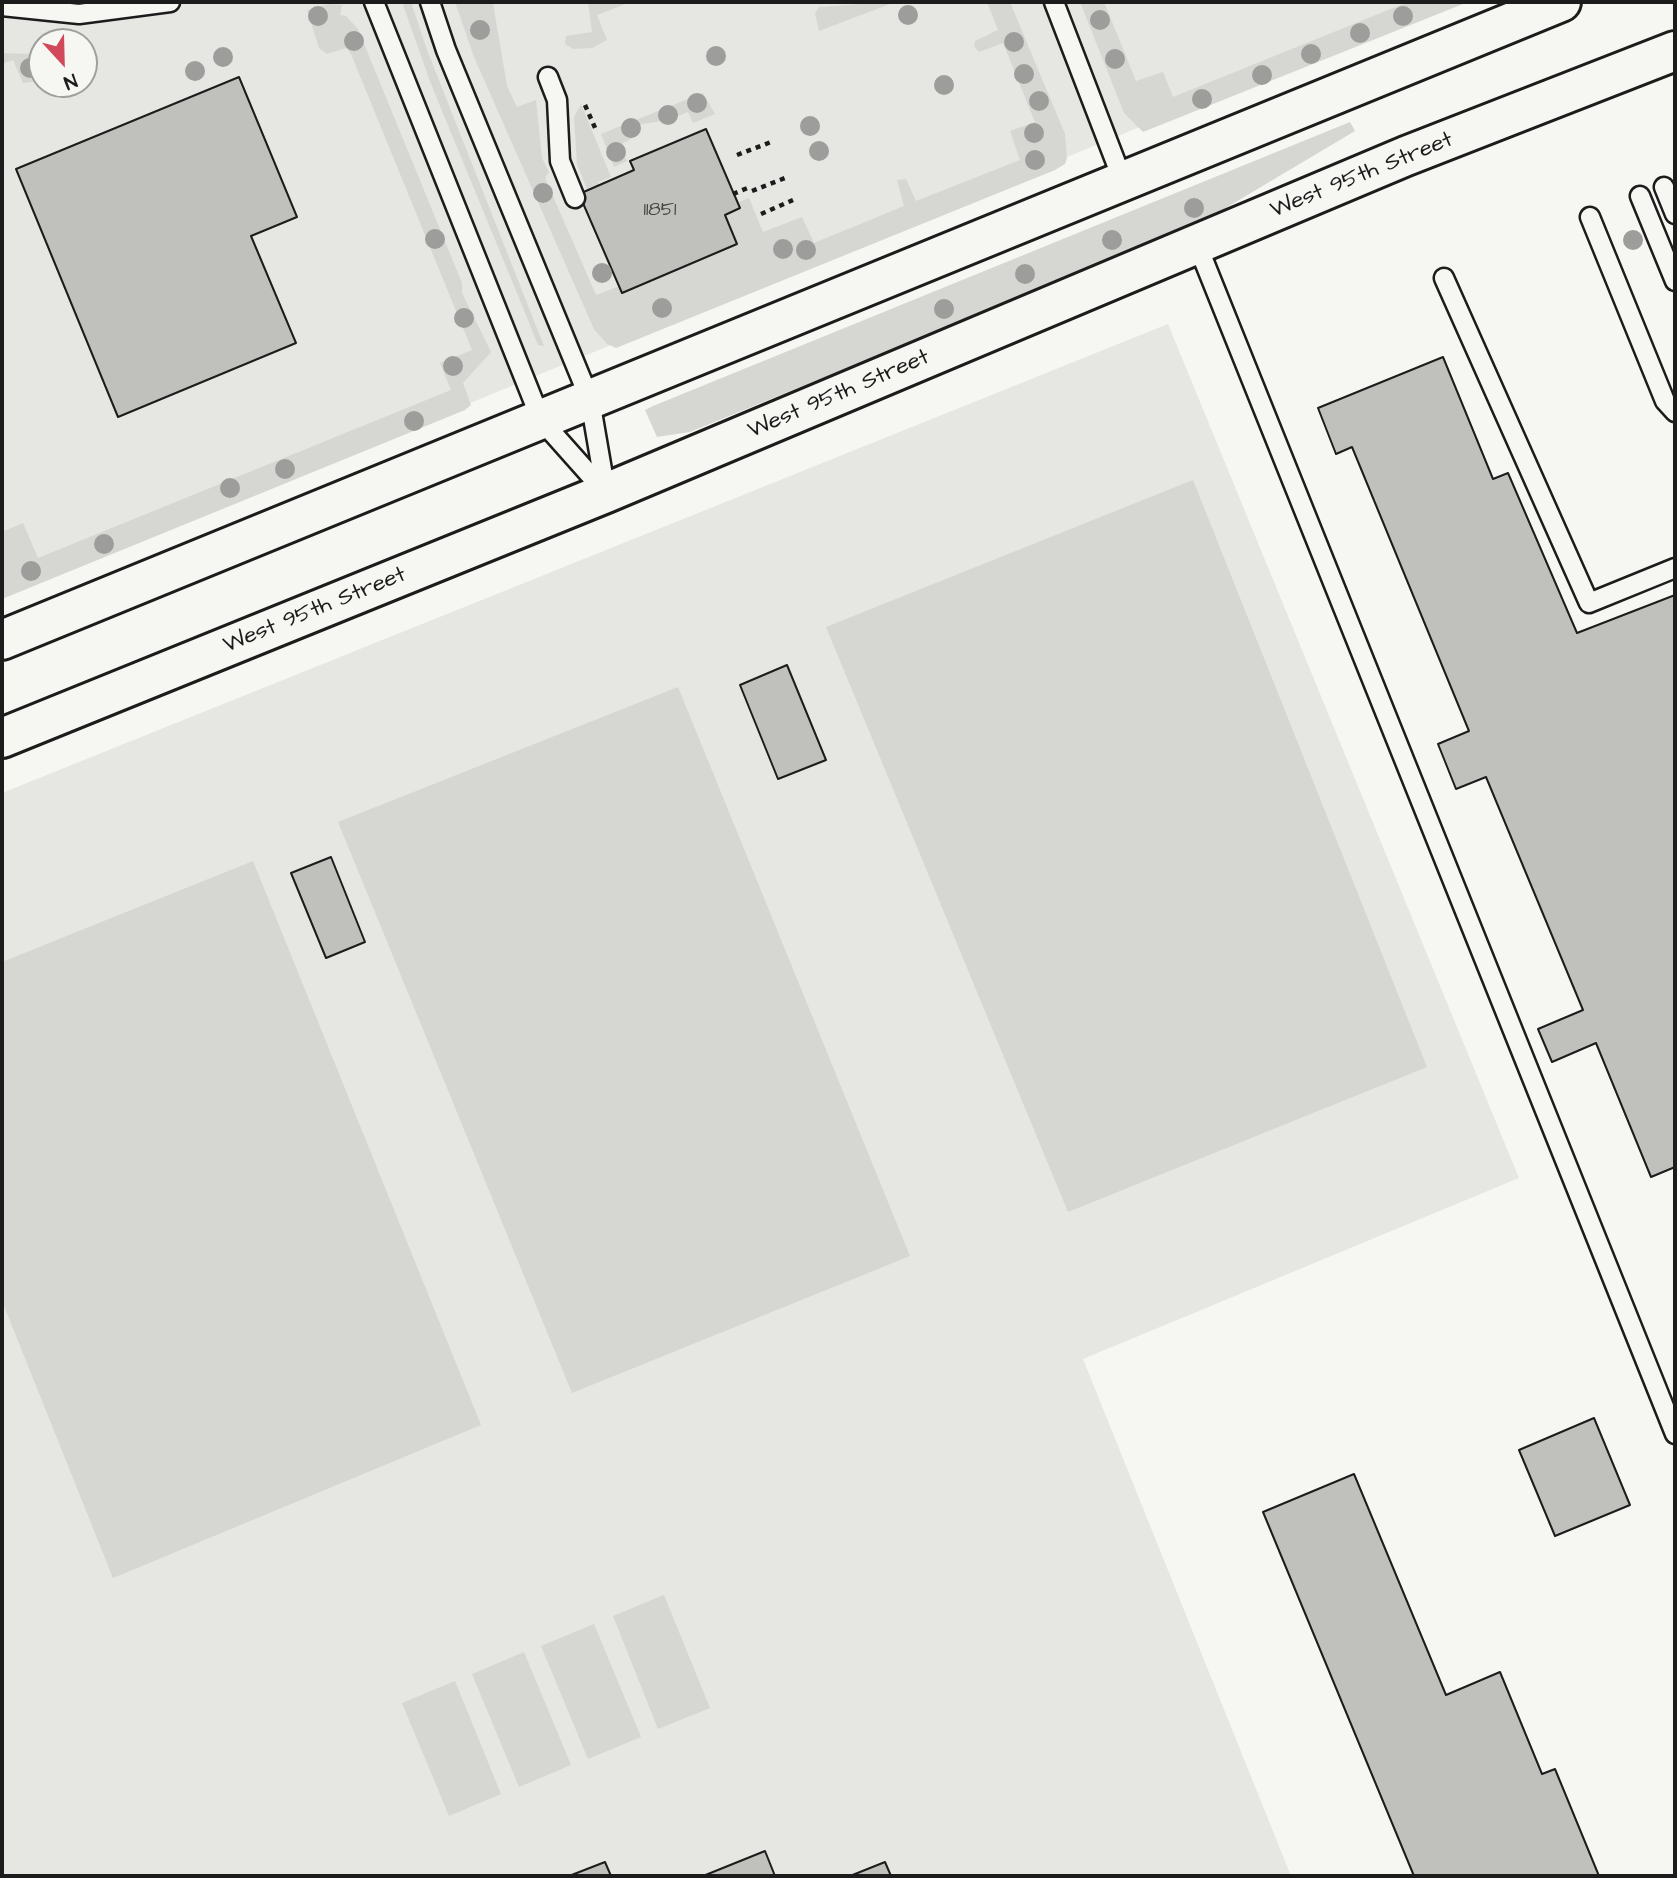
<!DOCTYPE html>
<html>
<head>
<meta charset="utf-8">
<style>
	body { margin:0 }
	#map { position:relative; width:1677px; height:1878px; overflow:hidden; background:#f6f6f2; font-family:"Architects Daughter",sans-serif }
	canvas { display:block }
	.frame { position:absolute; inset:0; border:4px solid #1c1c1c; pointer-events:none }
	.north { position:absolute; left:28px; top:28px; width:70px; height:70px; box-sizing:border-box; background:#f6f6f2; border:2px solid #9f9f9c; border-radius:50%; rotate:158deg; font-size:19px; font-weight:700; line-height:28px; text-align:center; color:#1c1c1c }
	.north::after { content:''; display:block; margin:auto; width:24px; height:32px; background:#d1495b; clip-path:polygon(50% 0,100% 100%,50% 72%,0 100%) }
</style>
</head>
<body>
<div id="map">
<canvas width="1677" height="1878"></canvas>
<div class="frame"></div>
<div class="north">N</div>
</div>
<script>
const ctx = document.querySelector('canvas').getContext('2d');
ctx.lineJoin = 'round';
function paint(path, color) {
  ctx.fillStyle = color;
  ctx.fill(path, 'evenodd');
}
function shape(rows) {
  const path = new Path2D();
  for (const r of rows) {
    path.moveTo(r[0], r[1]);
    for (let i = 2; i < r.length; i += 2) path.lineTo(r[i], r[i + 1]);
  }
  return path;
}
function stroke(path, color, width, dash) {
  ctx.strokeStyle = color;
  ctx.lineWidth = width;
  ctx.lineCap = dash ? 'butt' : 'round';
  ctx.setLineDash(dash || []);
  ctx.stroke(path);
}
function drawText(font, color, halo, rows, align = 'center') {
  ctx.font = font + ' "Architects Daughter",sans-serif';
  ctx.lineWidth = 5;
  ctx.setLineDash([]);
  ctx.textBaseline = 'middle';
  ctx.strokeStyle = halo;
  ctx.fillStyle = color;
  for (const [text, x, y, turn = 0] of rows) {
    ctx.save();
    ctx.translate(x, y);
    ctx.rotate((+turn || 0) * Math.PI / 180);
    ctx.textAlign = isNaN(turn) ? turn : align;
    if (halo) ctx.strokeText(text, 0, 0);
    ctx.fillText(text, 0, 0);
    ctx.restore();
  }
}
paint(shape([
	[2,2,1443,2,2,596],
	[42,42,84,42,84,84,42,84],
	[1168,324,1519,1178,1083,1359,1291,1876,2,1876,2,793]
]), '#e6e6e2');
paint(shape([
	[402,2,411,2,427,50,544,346,538,345,519,298,431,84],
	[455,2,498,2,493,3,507,86,517,107,536,100,542,158,549,172,545,178,596,295,620,286,641,284,737,245,725,215,741,208,739,202,749,198,763,232,802,217,814,243,904,206,897,180,906,179,916,201,1020,160,1010,131,1035,122,1003,43,979,52,974,46,975,41,998,30,987,2,1010,2,1065,134,1067,158,1065,164,1055,170,616,348,607,344,594,329,474,57],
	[588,2,631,2,597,15,607,40,592,48,573,49,565,44,566,36,592,32],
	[890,2,890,4,819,31,815,13,819,7],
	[1080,2,1104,2,1136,81,1163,72,1173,97,1408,2,1468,2,1143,132,1124,113],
	[329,4,342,5,340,15,346,16,358,29,462,283,462,293,491,352,463,383,471,405,465,410,2,599,2,532,23,523,38,558,451,390,440,363,472,350,351,54,346,48,327,54,319,48,307,10],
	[2,53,33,54,41,62,40,75,32,82,23,83,13,60,2,64],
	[703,93,715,114,693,123,688,112,668,120,636,125,638,135,620,145,627,161,614,167,601,134],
	[581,104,611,177,598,182,600,190,589,194,577,164,574,117],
	[1350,122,1355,131,1197,225,690,432,657,437,645,410,653,406],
	[1193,480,1427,1067,1068,1212,826,627],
	[678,687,910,1256,572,1393,338,822],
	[253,861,481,1425,113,1578,2,1301,2,962],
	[664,1595,710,1708,658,1729,613,1616],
	[594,1624,641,1737,588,1759,541,1646],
	[524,1652,571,1765,519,1787,472,1674],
	[455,1681,501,1794,449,1816,402,1703]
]), '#d6d6d2');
const building = shape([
	[239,77,297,217,251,236,296,343,118,417,16,169,239,77],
	[706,129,740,208,725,215,737,244,622,293,579,194,634,170,630,161,706,129],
	[1443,357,1493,479,1508,473,1577,633,1675,595,1675,1167,1651,1177,1596,1043,1552,1062,1538,1029,1583,1010,1486,777,1456,789,1438,744,1469,731,1352,447,1336,454,1318,408,1443,357],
	[787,665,826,760,778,779,740,685,787,665],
	[331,857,365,942,326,958,291,873,331,857],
	[1594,1418,1630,1505,1555,1536,1519,1450,1594,1418],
	[1354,1474,1446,1695,1500,1672,1542,1774,1555,1769,1599,1876,1414,1876,1263,1512,1354,1474],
	[765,1851,775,1876,703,1876,765,1851],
	[605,1862,611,1876,569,1876,605,1862],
	[885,1862,891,1876,850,1876,885,1862]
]);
paint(building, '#c0c0bd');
stroke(building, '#1c1c1c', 2);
const service = shape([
	[374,2,541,420,606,493],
	[430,2,446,50,590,400,606,493],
	[1054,2,1123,181],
	[2,6,79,14,170,2],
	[548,77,557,100,560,161,575,198],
	[1664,187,1675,214],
	[1640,196,1675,281],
	[1590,217,1665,401,1675,412],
	[1197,244,1675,1434],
	[1444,278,1589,603,1675,568]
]);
const primary = shape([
	[2,640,1561,2],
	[2,738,606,493,1406,156,1675,51]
]);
stroke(service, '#1c1c1c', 23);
stroke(primary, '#1c1c1c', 44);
stroke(shape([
	[585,105,596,130],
	[737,155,771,142],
	[752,191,785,178],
	[733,194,750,187],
	[761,214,793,200]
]), '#1c1c1c', 4.5, [5, 5]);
stroke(service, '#f6f6f2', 18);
stroke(primary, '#f6f6f2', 38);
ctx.fillStyle = '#9d9d9b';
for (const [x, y] of [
	[908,15],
	[318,16],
	[1403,16],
	[1100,20],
	[480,30],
	[1360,33],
	[354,41],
	[1014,42],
	[1311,54],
	[716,56],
	[223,57],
	[1115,59],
	[30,68],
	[195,71],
	[1024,74],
	[1262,75],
	[944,85],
	[1202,99],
	[1039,101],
	[697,103],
	[668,115],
	[810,126],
	[631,128],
	[1034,133],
	[819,151],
	[616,152],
	[1035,160],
	[543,193],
	[1194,208],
	[435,239],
	[1112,240],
	[1633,240],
	[783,249],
	[806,250],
	[602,273],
	[1025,274],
	[662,308],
	[944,309],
	[464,318],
	[453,366],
	[414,421],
	[285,469],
	[230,488],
	[104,544],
	[31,571]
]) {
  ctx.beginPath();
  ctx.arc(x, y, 10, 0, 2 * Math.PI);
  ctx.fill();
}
drawText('19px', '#454544', null, [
	["11851",660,211]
]);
drawText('23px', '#1c1c1c', '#f6f6f2', [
	["West 95th Street",1362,176,-22],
	["West 95th Street",839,395,-23],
	["West 95th Street",315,611,-22]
]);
</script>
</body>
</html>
